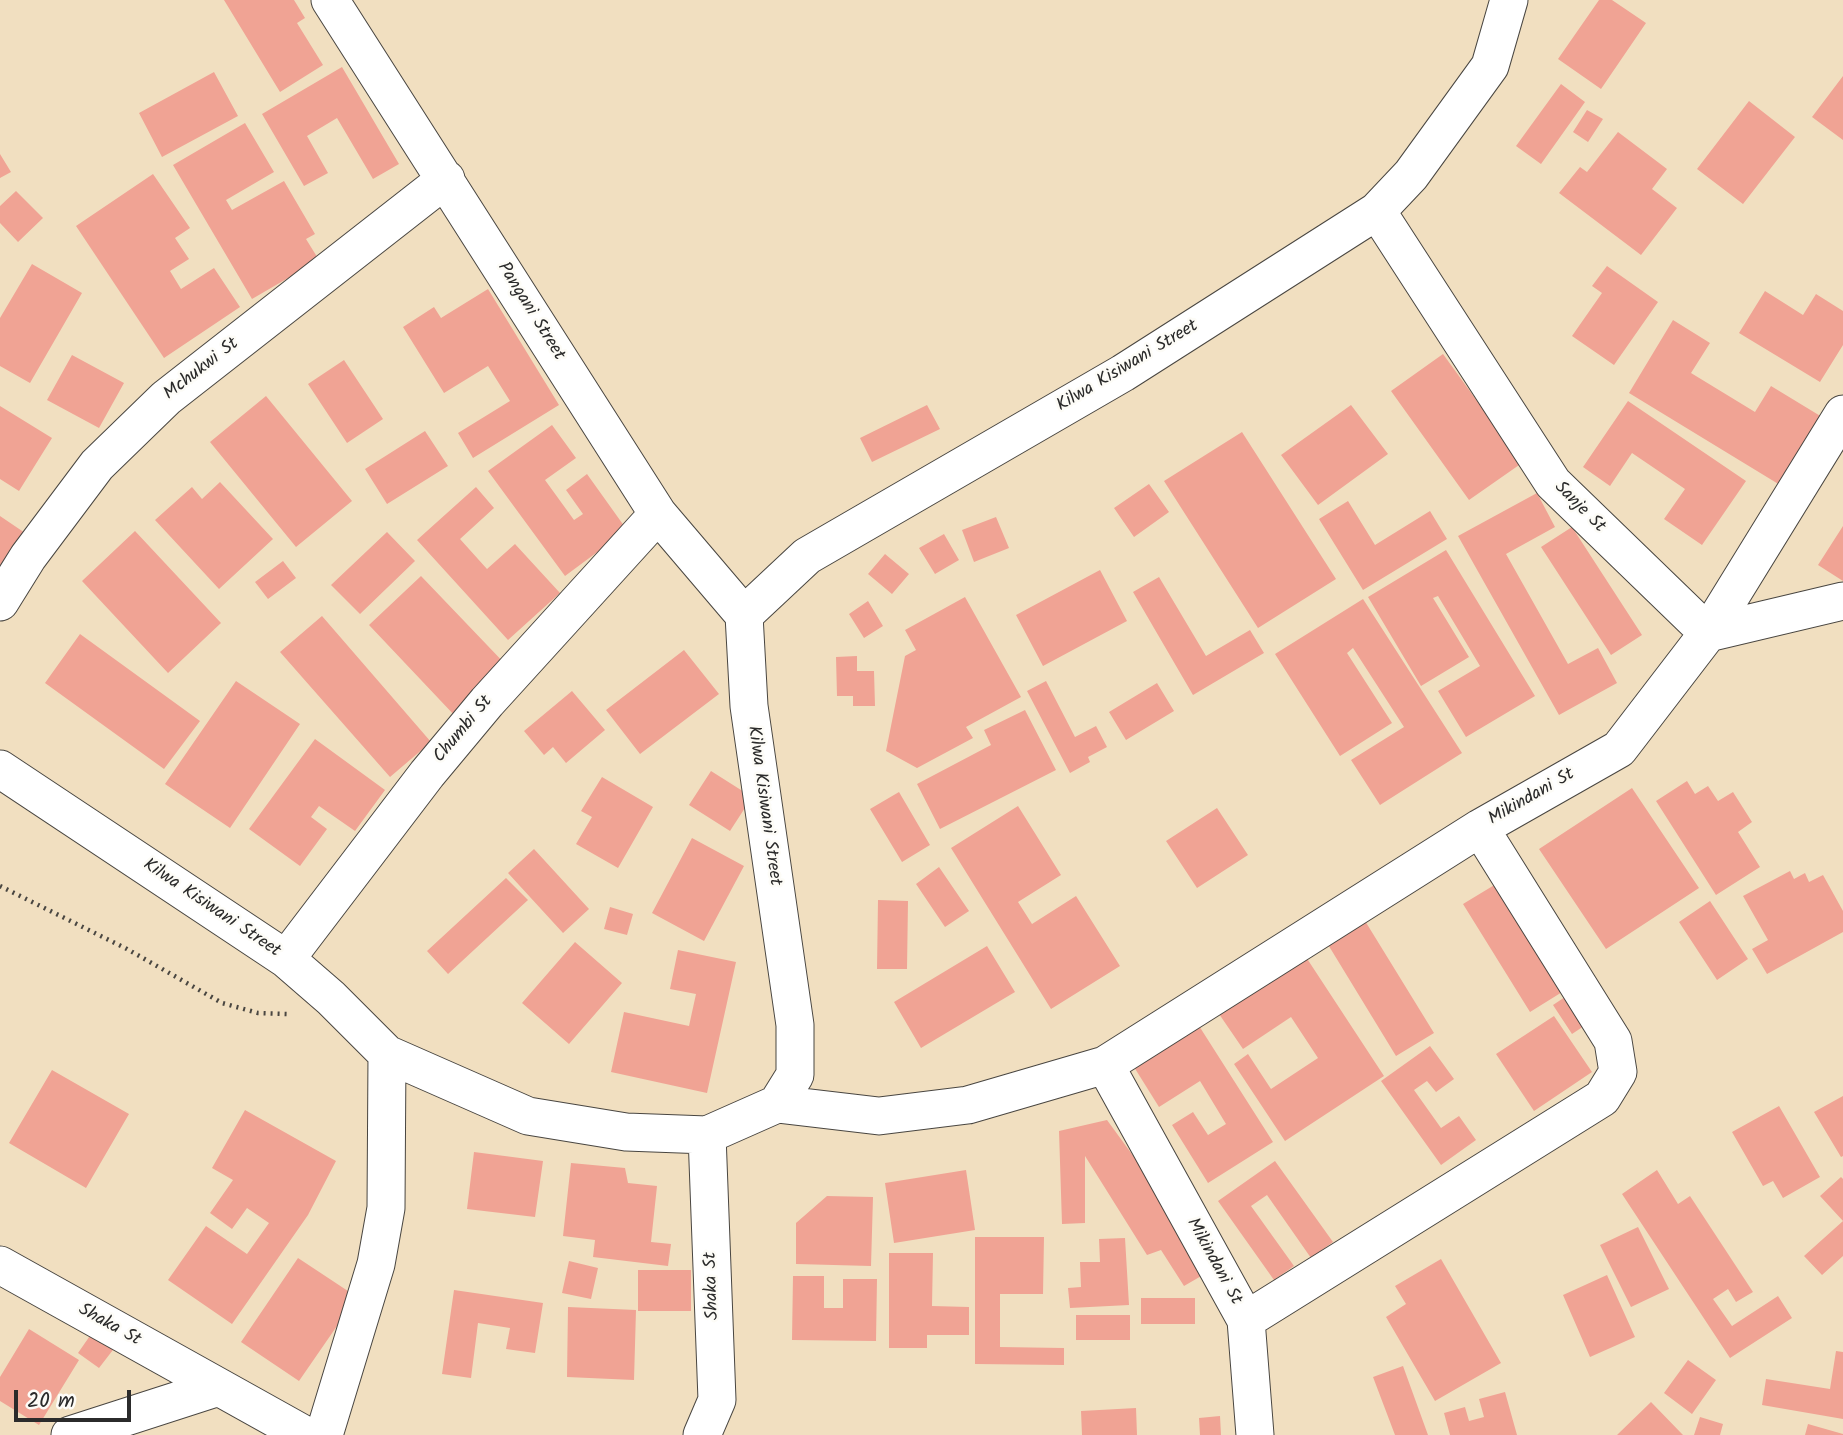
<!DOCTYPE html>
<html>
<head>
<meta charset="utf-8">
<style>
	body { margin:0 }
	#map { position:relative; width:1843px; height:1435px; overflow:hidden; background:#f1dfc0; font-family:Kalam,sans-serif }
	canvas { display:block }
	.scale { position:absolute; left:14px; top:1390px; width:117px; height:32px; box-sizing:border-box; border:4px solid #2b2b2b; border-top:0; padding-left:9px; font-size:21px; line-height:24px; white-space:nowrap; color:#2b2b2b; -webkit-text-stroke:5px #fdfcf7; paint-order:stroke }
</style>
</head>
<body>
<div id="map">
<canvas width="1843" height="1435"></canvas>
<div class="scale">20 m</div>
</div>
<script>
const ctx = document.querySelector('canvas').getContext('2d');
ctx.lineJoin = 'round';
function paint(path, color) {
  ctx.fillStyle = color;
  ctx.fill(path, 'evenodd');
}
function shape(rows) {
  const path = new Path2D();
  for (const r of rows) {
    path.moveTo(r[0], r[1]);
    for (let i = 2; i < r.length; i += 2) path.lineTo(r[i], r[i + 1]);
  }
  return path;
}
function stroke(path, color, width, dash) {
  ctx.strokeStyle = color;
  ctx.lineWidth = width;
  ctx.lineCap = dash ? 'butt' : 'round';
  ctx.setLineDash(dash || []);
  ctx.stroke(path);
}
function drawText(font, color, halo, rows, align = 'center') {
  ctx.font = font + ' Kalam,sans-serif';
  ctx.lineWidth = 5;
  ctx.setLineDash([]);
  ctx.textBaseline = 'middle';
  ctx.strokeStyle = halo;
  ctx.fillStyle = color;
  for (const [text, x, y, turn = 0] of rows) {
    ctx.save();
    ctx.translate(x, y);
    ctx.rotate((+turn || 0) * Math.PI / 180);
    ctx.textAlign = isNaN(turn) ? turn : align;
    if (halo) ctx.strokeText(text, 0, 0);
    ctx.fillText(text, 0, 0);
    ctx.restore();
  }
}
paint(shape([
	[224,0,294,0,305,18,297,23,323,65,280,92],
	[1599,0,1612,0,1646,23,1601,89,1558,59],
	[342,67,399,164,373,179,337,118,307,136,328,173,304,186,262,114],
	[214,72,238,116,162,157,139,113],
	[1843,76,1843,140,1812,117],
	[1561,84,1585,102,1541,164,1516,146],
	[1749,101,1795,137,1743,204,1697,169],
	[1587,110,1603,119,1588,142,1573,132],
	[245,123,274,172,226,200,232,210,284,181,315,234,306,239,319,260,252,299,173,165],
	[1618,132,1667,169,1652,189,1677,208,1641,255,1559,193,1580,167,1587,172],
	[0,154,11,172,0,178],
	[153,174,190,228,175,238,189,259,170,271,181,289,214,268,240,307,164,358,76,226],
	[16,191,43,218,18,242,0,223,0,206],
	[32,264,82,293,30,383,0,366,0,318],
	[1607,266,1658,302,1614,365,1572,336,1602,293,1592,286],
	[488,289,559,405,473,458,458,433,510,401,488,366,444,393,403,327,434,307,441,318],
	[1765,291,1803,315,1816,294,1843,311,1843,345,1820,382,1739,333],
	[1673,320,1710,343,1691,373,1755,412,1771,386,1822,417,1780,485,1629,393],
	[1443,354,1522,463,1469,500,1391,391],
	[72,355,124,383,99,428,47,400],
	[344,360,383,419,347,443,308,384],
	[266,396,352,501,296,547,210,442],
	[1628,401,1746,481,1702,545,1664,519,1685,489,1632,453,1610,486,1583,467],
	[927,405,940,429,872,462,860,438],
	[1351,405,1388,454,1318,505,1281,455],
	[0,406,52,438,19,491,0,479],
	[552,425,576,458,545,480,574,520,583,514,566,490,587,474,627,530,565,576,488,471],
	[425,431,448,466,387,504,365,469],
	[1242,432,1336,579,1258,628,1164,481],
	[220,482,273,539,219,589,155,520,192,487,202,499],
	[1149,484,1169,512,1134,537,1114,508],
	[476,487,494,508,460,539,487,569,515,544,560,593,508,640,417,540],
	[1537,493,1555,527,1506,554,1568,664,1598,648,1617,683,1559,715,1458,536],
	[1348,501,1375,545,1430,511,1447,539,1363,590,1319,519],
	[0,516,28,535,0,577],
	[996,517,1009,548,974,562,962,530],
	[1843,526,1843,581,1818,565],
	[1572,527,1642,635,1611,655,1541,547],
	[135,531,221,623,168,673,82,581],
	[387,532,415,561,360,614,331,585],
	[944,534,959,560,935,574,919,548],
	[1446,550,1535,696,1466,737,1438,691,1480,666,1438,596,1433,598,1469,657,1421,686,1368,597],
	[885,554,909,574,892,594,868,574],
	[283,561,296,578,268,599,255,582],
	[1100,570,1127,621,1043,666,1016,615],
	[421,576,509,668,456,717,369,625],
	[1159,577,1206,656,1250,630,1264,653,1193,695,1133,592],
	[965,597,1021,697,966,727,973,738,917,768,886,751,905,656,916,650,905,630],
	[1363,599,1462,753,1380,805,1351,760,1404,727,1353,648,1347,653,1392,723,1340,756,1275,654],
	[868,601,883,626,864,638,849,614],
	[322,616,431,742,390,777,280,652],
	[80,634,200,721,164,769,45,683],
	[684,650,719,694,640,754,606,710],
	[857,656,857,671,874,671,875,706,853,706,853,696,837,696,836,657],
	[236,681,300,724,230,828,165,784],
	[1046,681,1075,737,1096,726,1107,747,1088,757,1090,762,1070,773,1027,691],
	[1157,683,1174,711,1126,740,1109,712],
	[572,691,605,730,566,763,553,747,544,755,524,731],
	[1025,710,1056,770,940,829,917,784,991,745,984,730],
	[315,739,385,790,355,831,319,806,311,817,327,829,300,866,249,829],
	[711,771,752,797,730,831,689,805],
	[602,777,653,807,618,868,576,844,592,817,581,811],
	[1687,781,1695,794,1708,786,1718,801,1733,792,1752,822,1738,832,1760,867,1716,895,1656,801],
	[1632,788,1699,888,1606,949,1539,849],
	[899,792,930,845,902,862,870,809],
	[1018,806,1061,875,1018,902,1032,924,1076,896,1120,966,1051,1009,951,848],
	[1217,808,1248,855,1197,888,1166,841],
	[692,838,744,866,704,941,652,913],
	[534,849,589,909,563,933,508,873],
	[939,867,969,911,945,927,916,884],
	[1790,871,1794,879,1805,873,1809,882,1823,875,1843,911,1843,932,1767,974,1752,949,1768,940,1743,896],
	[506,878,528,900,448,974,427,951],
	[1501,881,1567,989,1530,1012,1463,904],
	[878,900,908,901,907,969,877,969],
	[1710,901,1748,959,1717,980,1679,922],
	[610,907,633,914,627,935,604,929],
	[1362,916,1434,1033,1396,1056,1324,938],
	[575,942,622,983,569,1044,522,1003],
	[987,946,1015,992,921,1048,894,1002],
	[678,950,736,962,707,1093,611,1072,624,1012,689,1026,696,994,670,989],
	[1304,954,1384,1076,1285,1141,1234,1064,1248,1054,1271,1089,1318,1058,1291,1017,1243,1049,1217,1011],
	[1577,989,1596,1018,1572,1034,1553,1005],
	[1554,1016,1592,1072,1534,1111,1496,1054],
	[1194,1018,1273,1142,1208,1183,1172,1125,1193,1112,1208,1135,1226,1124,1200,1081,1159,1107,1129,1059],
	[1430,1046,1454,1079,1436,1092,1427,1081,1414,1090,1441,1128,1459,1116,1476,1140,1441,1165,1381,1081],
	[52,1070,129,1114,86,1188,9,1143],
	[1843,1096,1843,1156,1841,1157,1814,1112],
	[1779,1106,1820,1177,1783,1198,1773,1181,1763,1186,1732,1132],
	[245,1110,336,1161,308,1215,232,1324,168,1280,206,1226,247,1254,269,1223,247,1208,232,1229,210,1213,233,1180,212,1168],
	[1107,1120,1215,1268,1184,1286,1161,1250,1147,1255,1085,1156,1085,1223,1062,1224,1059,1131],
	[474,1152,543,1161,535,1217,467,1209],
	[1275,1161,1333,1242,1311,1258,1267,1195,1251,1206,1294,1266,1274,1280,1218,1201],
	[571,1163,625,1168,628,1183,657,1186,651,1242,671,1244,668,1266,593,1257,595,1240,563,1236],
	[966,1170,975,1230,894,1243,885,1183],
	[1657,1170,1678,1204,1690,1196,1753,1292,1736,1302,1728,1289,1713,1299,1732,1326,1778,1296,1792,1318,1730,1358,1622,1194],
	[1841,1177,1843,1179,1843,1256,1822,1275,1804,1256,1843,1221,1820,1196],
	[827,1196,873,1197,871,1266,796,1264,796,1223],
	[1638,1227,1669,1289,1631,1307,1600,1245],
	[975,1237,1044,1237,1043,1294,1000,1294,1000,1347,1064,1348,1064,1365,975,1364],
	[1125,1238,1129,1305,1070,1308,1068,1288,1081,1287,1080,1262,1100,1262,1099,1239],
	[889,1253,933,1253,932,1306,969,1307,969,1335,927,1335,927,1348,889,1348],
	[298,1258,357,1297,299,1381,241,1342],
	[1441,1259,1501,1363,1435,1401,1386,1317,1406,1304,1395,1286],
	[569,1261,598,1268,591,1299,562,1293],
	[638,1270,691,1270,691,1311,638,1311],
	[1607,1275,1635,1337,1590,1357,1563,1295],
	[793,1276,824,1276,824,1308,843,1308,843,1279,877,1279,876,1341,792,1340],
	[454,1290,543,1303,535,1353,506,1349,510,1328,478,1323,471,1378,442,1374],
	[1141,1298,1195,1298,1195,1324,1141,1324],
	[568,1307,636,1310,634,1380,567,1377],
	[1076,1315,1130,1315,1130,1340,1076,1340],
	[29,1329,79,1360,39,1425,0,1401,0,1377],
	[94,1330,116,1346,99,1368,78,1353],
	[1836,1351,1843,1352,1843,1419,1762,1405,1766,1379,1830,1389],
	[1688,1360,1716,1380,1692,1414,1664,1393],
	[1403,1366,1428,1435,1395,1435,1373,1377],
	[1505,1392,1517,1435,1450,1435,1444,1413,1465,1407,1469,1421,1484,1417,1479,1399],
	[1651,1402,1683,1435,1617,1435],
	[1136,1408,1137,1435,1082,1435,1081,1411],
	[1220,1416,1221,1435,1200,1435,1199,1418],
	[1700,1417,1723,1424,1720,1435,1694,1435],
	[1808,1424,1843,1434,1843,1435,1805,1435]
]), '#f0a394');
const minor = shape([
	[330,0,658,514,744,615],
	[1377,211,1553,483,1708,633,1843,601],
	[0,602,28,557,97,465,166,398,446,179],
	[0,769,286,959,331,998,387,1054,528,1116,626,1132,707,1135,777,1104,795,1075,795,1025,749,706,744,615,807,556,1123,373,1377,211,1411,175,1490,66,1509,0],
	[286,959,427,774,487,702,658,514],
	[1105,1065,1246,1320,1255,1435],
	[777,1104,879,1116,968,1105,1105,1065,1480,828,1619,749,1708,633,1843,414],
	[0,1265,305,1435],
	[1246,1320,1602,1098,1618,1072,1613,1041,1480,828],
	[70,1435,219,1387],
	[324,1435,376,1264,386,1208,387,1054],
	[702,1435,717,1400,707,1135]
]);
stroke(minor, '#494641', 39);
stroke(shape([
	[0,886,127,949,222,1003,258,1013,288,1014]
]), '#494641', 4.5, [2, 5]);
stroke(minor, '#fff', 37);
drawText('18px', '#2b2b2b', '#fdfcf7', [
	["Pangani Street",530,312,58],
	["Kilwa Kisiwani Street",1128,367,-31],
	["Mchukwi St",202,370,-38],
	["Sanje St",1579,508,45],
	["Chumbi St",464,730,-50],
	["Mikindani St",1532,798,-30],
	["Kilwa Kisiwani Street",763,806,82],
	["Kilwa Kisiwani Street",211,909,34],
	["Mikindani St",1213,1262,61],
	["Shaka St",713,1286,-92],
	["Shaka St",109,1326,29]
]);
</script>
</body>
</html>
